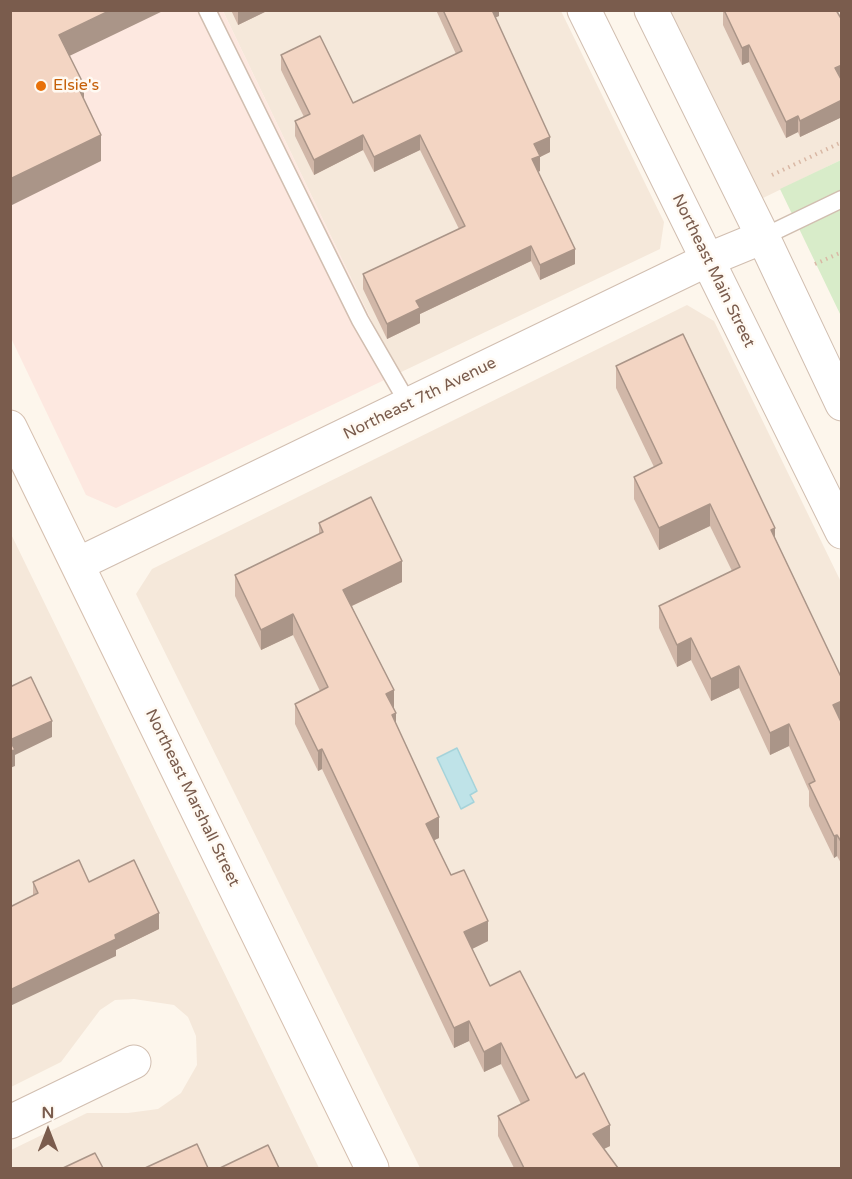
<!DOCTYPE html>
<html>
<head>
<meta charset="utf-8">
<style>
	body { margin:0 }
	#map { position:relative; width:852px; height:1179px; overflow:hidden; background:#fdf6ec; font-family:"Varela Round",sans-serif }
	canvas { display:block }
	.frame { position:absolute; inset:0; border:12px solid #7a5c4d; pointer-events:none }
	.north { position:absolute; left:18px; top:1101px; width:60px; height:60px; -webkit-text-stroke:4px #fffaf3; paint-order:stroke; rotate:0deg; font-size:16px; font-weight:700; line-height:24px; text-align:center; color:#7a5c4d }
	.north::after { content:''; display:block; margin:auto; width:21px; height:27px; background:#7a5c4d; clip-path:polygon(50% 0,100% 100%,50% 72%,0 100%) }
</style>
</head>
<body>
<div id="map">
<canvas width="852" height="1179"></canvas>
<div class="frame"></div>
<div class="north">N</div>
</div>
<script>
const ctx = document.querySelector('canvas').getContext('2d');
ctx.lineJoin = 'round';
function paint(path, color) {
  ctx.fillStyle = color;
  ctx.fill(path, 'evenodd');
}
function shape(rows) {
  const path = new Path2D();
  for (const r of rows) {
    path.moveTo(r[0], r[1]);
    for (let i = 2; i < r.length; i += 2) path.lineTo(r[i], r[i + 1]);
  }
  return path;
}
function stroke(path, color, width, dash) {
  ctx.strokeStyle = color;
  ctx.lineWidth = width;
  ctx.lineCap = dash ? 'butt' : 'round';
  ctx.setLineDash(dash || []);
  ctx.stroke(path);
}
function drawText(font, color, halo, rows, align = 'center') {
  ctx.font = font + ' "Varela Round",sans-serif';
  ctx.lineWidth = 5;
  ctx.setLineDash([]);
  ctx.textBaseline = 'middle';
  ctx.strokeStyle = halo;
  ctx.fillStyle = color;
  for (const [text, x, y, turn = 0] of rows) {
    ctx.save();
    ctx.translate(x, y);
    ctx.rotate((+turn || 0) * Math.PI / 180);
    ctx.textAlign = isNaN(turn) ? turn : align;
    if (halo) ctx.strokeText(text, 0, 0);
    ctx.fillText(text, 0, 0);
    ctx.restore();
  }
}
paint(shape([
	[223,11,561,11,664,222,660,249,397,374],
	[670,11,841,11,841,160,761,199],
	[687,305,714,321,841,582,841,1168,420,1168,136,594,152,569],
	[10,532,319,1168,11,1168,11,1150,87,1113,128,1113,158,1109,181,1093,197,1065,196,1036,188,1017,174,1005,134,999,115,1000,100,1010,61,1062,11,1087]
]), '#f5e8da');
paint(shape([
	[11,11,223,11,397,374,116,508,86,495,11,338]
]), '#fde8e0');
paint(shape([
	[841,160,841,316,780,189]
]), '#d8ecc9');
const water = shape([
	[457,748,477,791,470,795,474,802,461,809,437,758,457,748]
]);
paint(water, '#bfe3e8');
stroke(water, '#a5d3da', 1.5);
const lane = shape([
	[207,10,360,320,409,405],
	[763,237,842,199]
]);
const street = shape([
	[584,10,842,532],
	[651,10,763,237,842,404],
	[78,564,707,260,763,237],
	[10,1122,134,1062]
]);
const secondary = shape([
	[10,427,372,1168]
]);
stroke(lane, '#d1beb0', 19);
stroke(street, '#d1beb0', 35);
stroke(secondary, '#d6c0b0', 35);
stroke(shape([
	[772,175,842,142],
	[815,264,842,252]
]), '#d9b8a5', 4, [1.5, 4.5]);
stroke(lane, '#fff', 16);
stroke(street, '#fff', 33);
stroke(secondary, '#fff', 33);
paint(shape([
	[231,10,269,10,238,25],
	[436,10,499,10,499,16,495,17,550,152,540,157,540,171,538,172,575,264,540,280,531,261,420,314,420,323,387,339,363,289,363,274,459,229,420,150,374,172,363,150,314,175,295,136,295,121,304,117,281,70,281,55,353,103,456,54],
	[723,10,837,10,842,20,842,117,800,137,798,132,786,138,749,62,742,65,723,25],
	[616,366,775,538,842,679,842,865,837,856,834,858,809,806,809,791,789,746,770,755,739,688,711,701,691,660,677,667,659,628,659,606,732,571,710,526,659,550,634,499,634,477,654,467,616,388],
	[319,523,402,582,352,606,394,708,396,723,439,838,434,840,451,875,488,941,472,949,490,986,610,1146,604,1149,618,1168,514,1168,498,1136,498,1116,521,1104,501,1064,484,1072,469,1041,454,1048,322,769,318,771,295,724,295,704,320,691,293,635,261,650,235,596,235,575,319,534],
	[33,882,89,882,159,929,116,950,116,956,33,896]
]), '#d1b7a8');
paint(shape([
	[111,10,165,10,59,61,59,35],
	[238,10,269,10,238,25],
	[490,10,499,10,499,16,490,20],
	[749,45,749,62,742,65,742,48],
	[842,65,842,81,835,68],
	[84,85,84,111,78,87],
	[842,100,842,117,800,137,800,121],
	[798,116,798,132,786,138,786,122],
	[101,135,101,161,10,206,10,179],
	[363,135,363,150,314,175,314,160],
	[420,135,420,150,374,172,374,157],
	[550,137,550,152,540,157,540,171,532,174,532,159,534,144],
	[531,246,531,261,420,314,420,323,387,339,387,324,416,301],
	[575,249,575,264,540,280,540,265],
	[710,504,710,526,659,550,659,528],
	[775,528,775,550,771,530],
	[402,561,402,582,343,610,343,590],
	[293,614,293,635,261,650,261,630],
	[691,638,691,660,677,667,677,645],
	[739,666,739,688,711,701,711,679],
	[394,690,394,711,386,694],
	[842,701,842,723,833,726,833,705],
	[396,713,396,734,392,715],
	[52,721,52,737,15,755,15,766,10,768,10,740],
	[789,724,789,746,770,755,770,733],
	[322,749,322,769,318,771,318,751],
	[439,817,439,838,426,844,426,824],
	[837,835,837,856,834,858,834,836],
	[159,913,159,929,116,950,116,956,10,1006,10,990,115,935],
	[488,921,488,941,464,953,464,932],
	[469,1021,469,1041,454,1048,454,1028],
	[501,1043,501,1064,484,1072,484,1052],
	[610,1125,610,1146,593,1154,593,1134]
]), '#aa9588');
const building = shape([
	[10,10,111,10,59,35,84,85,78,87,101,135,10,179,10,10],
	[443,10,492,10,550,137,534,144,540,156,532,159,575,249,540,265,531,246,416,301,420,308,387,324,363,274,465,226,420,135,374,157,363,135,314,160,295,121,310,114,281,55,320,36,353,103,462,51,443,10],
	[724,10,836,10,842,20,842,65,835,68,842,81,842,100,800,121,798,116,786,122,749,45,742,48,724,10],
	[683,334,775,528,771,530,842,679,842,701,833,705,842,724,842,843,837,835,834,836,809,784,815,781,789,724,770,733,739,666,711,679,691,638,677,645,659,606,740,567,710,504,659,528,634,477,662,463,616,366,683,334],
	[371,497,402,561,343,590,394,690,386,694,396,713,392,715,439,817,426,824,451,875,464,870,488,921,464,932,490,986,520,971,576,1078,584,1073,610,1125,593,1134,618,1168,524,1168,498,1116,529,1100,501,1043,484,1052,469,1021,454,1028,322,749,318,751,295,704,328,687,293,614,261,630,235,575,323,532,319,523,371,497],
	[31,677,52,721,10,740,10,687,31,677],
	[10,741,15,750,10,751,10,741],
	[79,860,89,882,134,860,159,913,115,935,116,939,10,990,10,907,38,893,33,882,79,860],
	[197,1144,208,1168,145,1168,197,1144],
	[268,1145,279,1168,220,1168,268,1145],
	[95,1153,103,1168,63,1168,95,1153]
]);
paint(building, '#f3d5c3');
stroke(building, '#aa9588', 1.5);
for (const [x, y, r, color] of [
	[41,86,6,"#e8710a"]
]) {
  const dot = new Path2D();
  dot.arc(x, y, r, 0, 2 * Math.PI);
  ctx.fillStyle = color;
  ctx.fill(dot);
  stroke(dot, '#fffaf3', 2);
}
drawText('16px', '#c56008', '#fffaf3', [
	["Elsie's",53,86]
], 'left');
drawText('16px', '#7a5c4d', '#fffaf3', [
	["Northeast Main Street",713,271,64],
	["Northeast 7th Avenue",420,399,-26],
	["Northeast Marshall Street",192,798,64]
]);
</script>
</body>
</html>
